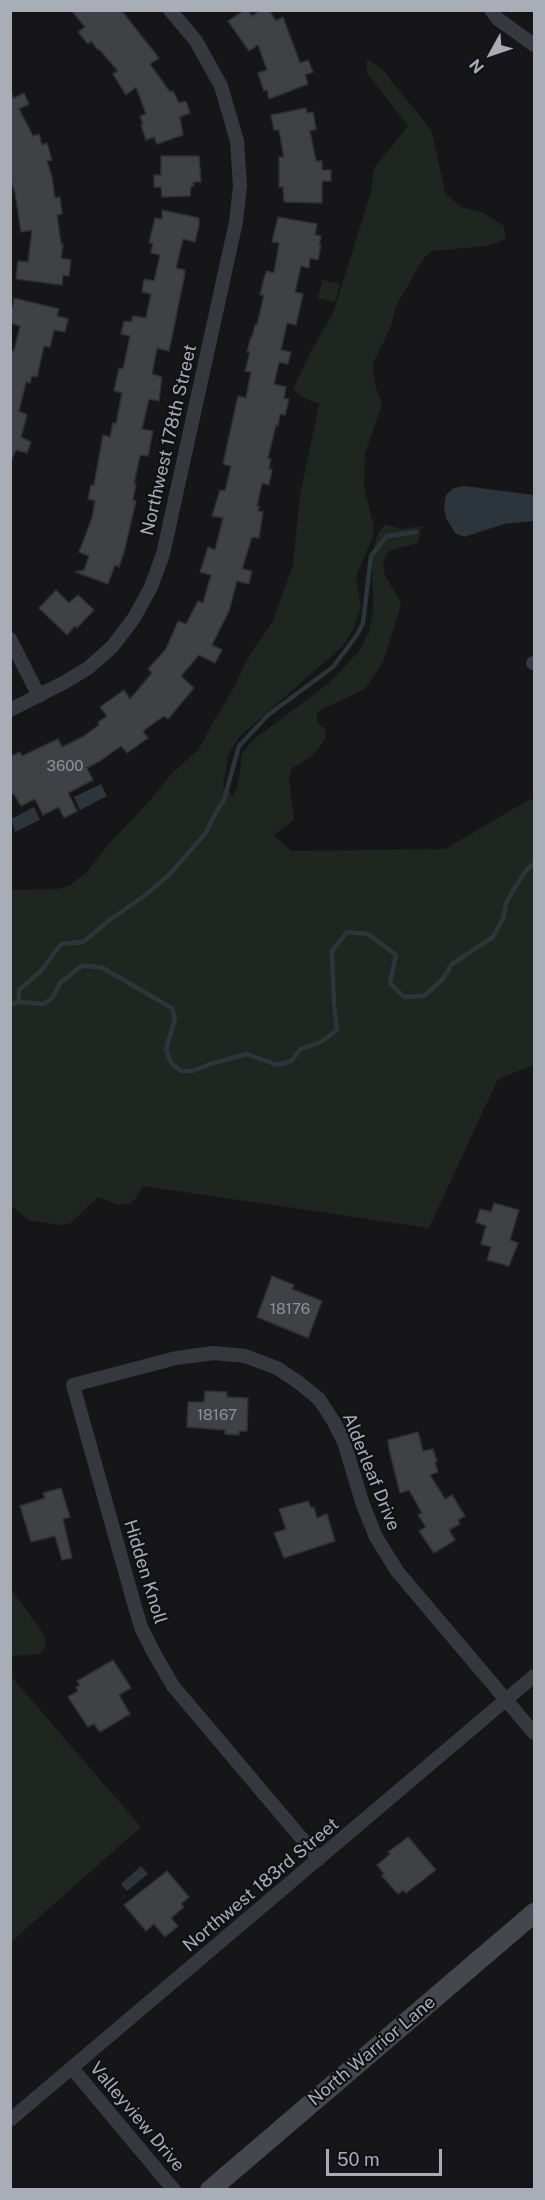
<!DOCTYPE html>
<html>
<head>
<meta charset="utf-8">
<style>
	body { margin:0 }
	#map { position:relative; width:545px; height:2200px; overflow:hidden; background:#161618; font-family:"Public Sans",sans-serif }
	canvas { display:block }
	.frame { position:absolute; inset:0; border:12px solid #a8adb8; pointer-events:none }
	.north { position:absolute; left:461px; top:24px; width:60px; height:60px; -webkit-text-stroke:4px #111113; paint-order:stroke; rotate:230deg; font-size:16px; font-weight:700; line-height:24px; text-align:center; color:#a8adb8 }
	.north::after { content:''; display:block; margin:auto; width:21px; height:27px; background:#a8adb8; clip-path:polygon(50% 0,100% 100%,50% 72%,0 100%) }
	.scale { position:absolute; left:326px; top:2149px; width:116px; height:27px; box-sizing:border-box; border:3px solid #a8adb8; border-top:0; padding-left:8px; font-size:18px; line-height:21px; white-space:nowrap; color:#a8adb8; -webkit-text-stroke:4px #111113; paint-order:stroke }
</style>
</head>
<body>
<div id="map">
<canvas width="545" height="2200"></canvas>
<div class="frame"></div>
<div class="north">N</div>
<div class="scale">50 m</div>
</div>
<script>
const ctx = document.querySelector('canvas').getContext('2d');
ctx.lineJoin = 'round';
function paint(path, color) {
  ctx.fillStyle = color;
  ctx.fill(path, 'evenodd');
}
function shape(rows) {
  const path = new Path2D();
  for (const r of rows) {
    path.moveTo(r[0], r[1]);
    for (let i = 2; i < r.length; i += 2) path.lineTo(r[i], r[i + 1]);
  }
  return path;
}
function stroke(path, color, width, dash) {
  ctx.strokeStyle = color;
  ctx.lineWidth = width;
  ctx.lineCap = dash ? 'butt' : 'round';
  ctx.setLineDash(dash || []);
  ctx.stroke(path);
}
function drawText(font, color, halo, rows, align = 'center') {
  ctx.font = font + ' "Public Sans",sans-serif';
  ctx.lineWidth = 4.5;
  ctx.setLineDash([]);
  ctx.textBaseline = 'middle';
  ctx.strokeStyle = halo;
  ctx.fillStyle = color;
  for (const [text, x, y, turn = 0] of rows) {
    ctx.save();
    ctx.translate(x, y);
    ctx.rotate((+turn || 0) * Math.PI / 180);
    ctx.textAlign = isNaN(turn) ? turn : align;
    if (halo) ctx.strokeText(text, 0, 0);
    ctx.fillText(text, 0, 0);
    ctx.restore();
  }
}
paint(shape([
	[367,59,382,69,432,131,445,193,461,207,484,213,504,226,506,238,497,243,487,246,431,251,423,259,396,306,391,326,373,364,375,385,382,404,365,454,364,486,374,528,372,539,356,576,361,607,354,627,343,646,239,737,228,755,223,787,233,796,238,786,242,753,253,740,329,683,359,651,369,632,373,611,372,556,378,533,385,524,401,529,422,526,418,543,389,551,383,562,385,576,401,602,399,612,383,662,365,689,317,712,317,723,326,730,325,740,312,756,292,768,289,778,294,820,274,835,291,851,445,849,530,799,534,800,534,1065,498,1079,429,1228,143,1186,136,1198,129,1204,118,1205,98,1197,71,1223,60,1225,28,1220,11,1205,11,890,58,889,70,885,87,872,107,846,153,797,173,772,197,751,235,685,247,659,273,621,293,565,300,495,319,404,304,398,293,390,310,353,333,313,371,192,374,168,408,126,367,73],
	[322,280,340,284,335,302,318,298],
	[11,1589,43,1633,46,1645,41,1654,11,1656],
	[10,1675,141,1827,11,1942,10,1942]
]), '#1e261f');
paint(shape([
	[464,486,534,495,534,521,504,524,464,537,455,533,446,518,444,507,446,495,454,488],
	[101,784,107,796,80,810,74,797],
	[34,807,40,820,15,832,11,819],
	[141,1866,148,1874,127,1891,121,1884]
]), '#2c353c');
stroke(shape([
	[19,1002,19,990,40,972,61,944,83,942,111,919,144,896,168,876,205,834,218,809,224,800,239,746,268,715,333,667,357,635,363,623,371,556,387,536,416,532],
	[10,1004,19,1002,44,1004,53,997,60,983,81,966,101,967,172,1008,175,1019,166,1049,171,1063,181,1071,193,1071,210,1064,247,1054,277,1065,291,1061,301,1049,321,1042,337,1030,334,1004,332,951,347,932,368,934,396,955,390,983,404,997,424,996,443,979,452,964,493,937,503,919,506,903,512,892,527,869,534,864]
]), '#2c353c', 4.5);
const building = shape([
	[71,10,121,10,159,58,150,64,170,92,173,91,179,103,186,101,190,113,180,117,183,135,157,144,154,137,146,140,141,125,143,124,140,116,146,114,136,87,126,95,113,74,118,71,99,49,98,50,91,41,88,44,78,32,85,27,71,10],
	[245,10,248,10,252,16,261,10,269,10,276,21,283,17,300,63,308,60,313,72,305,75,308,84,269,99,267,90,264,91,258,73,267,70,258,45,249,51,228,21,245,10],
	[10,92,14,98,24,93,29,104,19,109,33,136,39,134,42,145,47,143,52,160,47,161,52,177,55,198,60,197,62,214,57,215,61,244,63,244,61,258,71,260,69,276,63,275,62,285,16,279,18,261,28,262,32,230,21,232,15,193,10,177,10,92],
	[306,108,307,113,313,112,316,129,310,131,316,161,322,161,322,170,331,170,331,181,322,181,322,203,284,202,283,187,279,187,279,157,284,157,279,130,274,130,271,115,306,108],
	[161,156,199,156,201,182,193,182,194,186,191,186,190,196,162,197,161,187,154,187,154,175,161,175,161,156],
	[162,210,199,218,199,225,195,242,183,239,176,268,185,270,184,278,169,351,157,348,152,374,162,377,159,401,149,399,142,429,153,431,148,456,140,455,134,484,136,484,133,500,136,501,124,552,119,567,115,565,108,584,75,572,84,570,89,556,79,552,92,518,95,501,88,499,91,485,94,485,103,435,110,437,113,423,116,424,122,393,114,391,119,368,123,369,130,336,121,334,124,321,131,322,133,316,146,318,151,294,142,292,144,279,154,281,160,255,151,253,153,243,149,243,155,218,162,219,162,210],
	[278,217,317,224,315,235,321,236,319,245,321,245,318,260,310,258,309,268,301,266,295,292,303,294,296,325,287,323,281,350,291,352,288,364,279,362,274,384,286,387,284,398,289,399,285,415,280,414,278,426,276,425,268,458,271,459,269,469,272,469,269,485,262,483,257,506,259,506,258,511,263,512,259,538,252,537,242,569,252,571,249,584,237,581,229,611,212,645,222,650,215,663,199,655,181,676,194,688,168,719,164,716,143,731,148,738,127,753,121,746,100,761,87,768,93,780,68,793,77,811,64,818,59,807,43,815,35,799,21,806,14,794,10,795,10,757,20,752,22,756,58,739,62,747,84,736,99,725,98,722,107,716,100,707,124,690,130,699,152,673,148,669,166,649,178,621,186,624,198,601,203,603,211,575,200,572,208,547,215,550,223,518,212,516,220,490,225,491,231,466,223,464,238,396,246,398,251,372,245,371,250,352,247,352,251,337,252,337,255,325,257,325,264,295,260,295,264,278,267,271,274,273,279,243,272,242,278,217],
	[14,298,59,309,57,316,68,319,65,332,54,330,50,347,44,346,37,377,32,376,30,383,26,382,19,411,27,415,21,437,31,442,27,453,16,450,11,461,10,350,14,351,20,326,10,323,10,306,13,306,14,298],
	[56,590,69,603,78,595,94,610,77,628,75,626,67,635,39,608,56,590],
	[494,1203,519,1210,510,1240,518,1243,509,1266,487,1260,491,1247,481,1244,486,1226,476,1222,480,1209,491,1212,494,1203],
	[272,1276,294,1285,292,1289,322,1301,308,1338,257,1317,272,1276],
	[205,1391,227,1392,227,1397,248,1398,247,1431,239,1431,239,1435,225,1434,225,1430,187,1427,188,1402,204,1402,205,1391],
	[418,1432,423,1451,433,1449,437,1462,435,1463,438,1472,430,1475,445,1499,452,1495,465,1516,458,1520,460,1524,449,1530,455,1540,434,1553,419,1531,426,1527,418,1515,422,1513,409,1490,400,1493,389,1449,388,1440,418,1432],
	[61,1488,70,1517,63,1519,72,1558,62,1560,55,1536,31,1542,20,1506,45,1498,43,1493,61,1488],
	[308,1501,311,1508,314,1507,317,1518,327,1514,335,1541,284,1558,274,1533,286,1529,279,1509,308,1501],
	[113,1660,131,1688,119,1695,130,1714,100,1732,94,1724,88,1727,68,1697,78,1691,76,1687,80,1685,77,1681,113,1660],
	[408,1837,436,1870,406,1893,403,1890,398,1894,382,1876,384,1874,377,1865,390,1854,388,1852,408,1837],
	[167,1871,189,1897,181,1904,184,1907,171,1918,178,1926,165,1937,154,1924,146,1931,124,1905,167,1871]
]);
paint(building, '#404145');
stroke(building, '#303034', 1.5);
stroke(shape([
	[491,10,498,19,534,45],
	[10,639,39,696],
	[533,663,534,663],
	[10,710,65,682,88,668,112,647,134,618,151,587,163,554,236,222,240,186,237,141,221,86,196,41,170,10],
	[319,1859,173,1686,155,1655,141,1627,133,1600,73,1385,176,1358,214,1353,245,1356,277,1368,298,1382,319,1399,334,1422,344,1442,363,1505,376,1537,397,1571,534,1733],
	[72,2068,174,2190],
	[10,2120,534,1676]
]), '#37383d', 14);
stroke(shape([
	[210,2190,534,1913]
]), '#45474d', 20);
drawText('15px', '#8e929b', null, [
	["3600",65,766],
	["18176",290,1309],
	["18167",217,1415]
]);
drawText('18px', '#a8adb8', '#111113', [
	["Northwest 178th Street",169,440,-77],
	["Alderleaf Drive",371,1472,68],
	["Hidden Knoll",145,1572,73],
	["Northwest 183rd Street",261,1885,-40],
	["North Warrior Lane",372,2051,-40],
	["Valleyview Drive",137,2117,50]
]);
</script>
</body>
</html>
